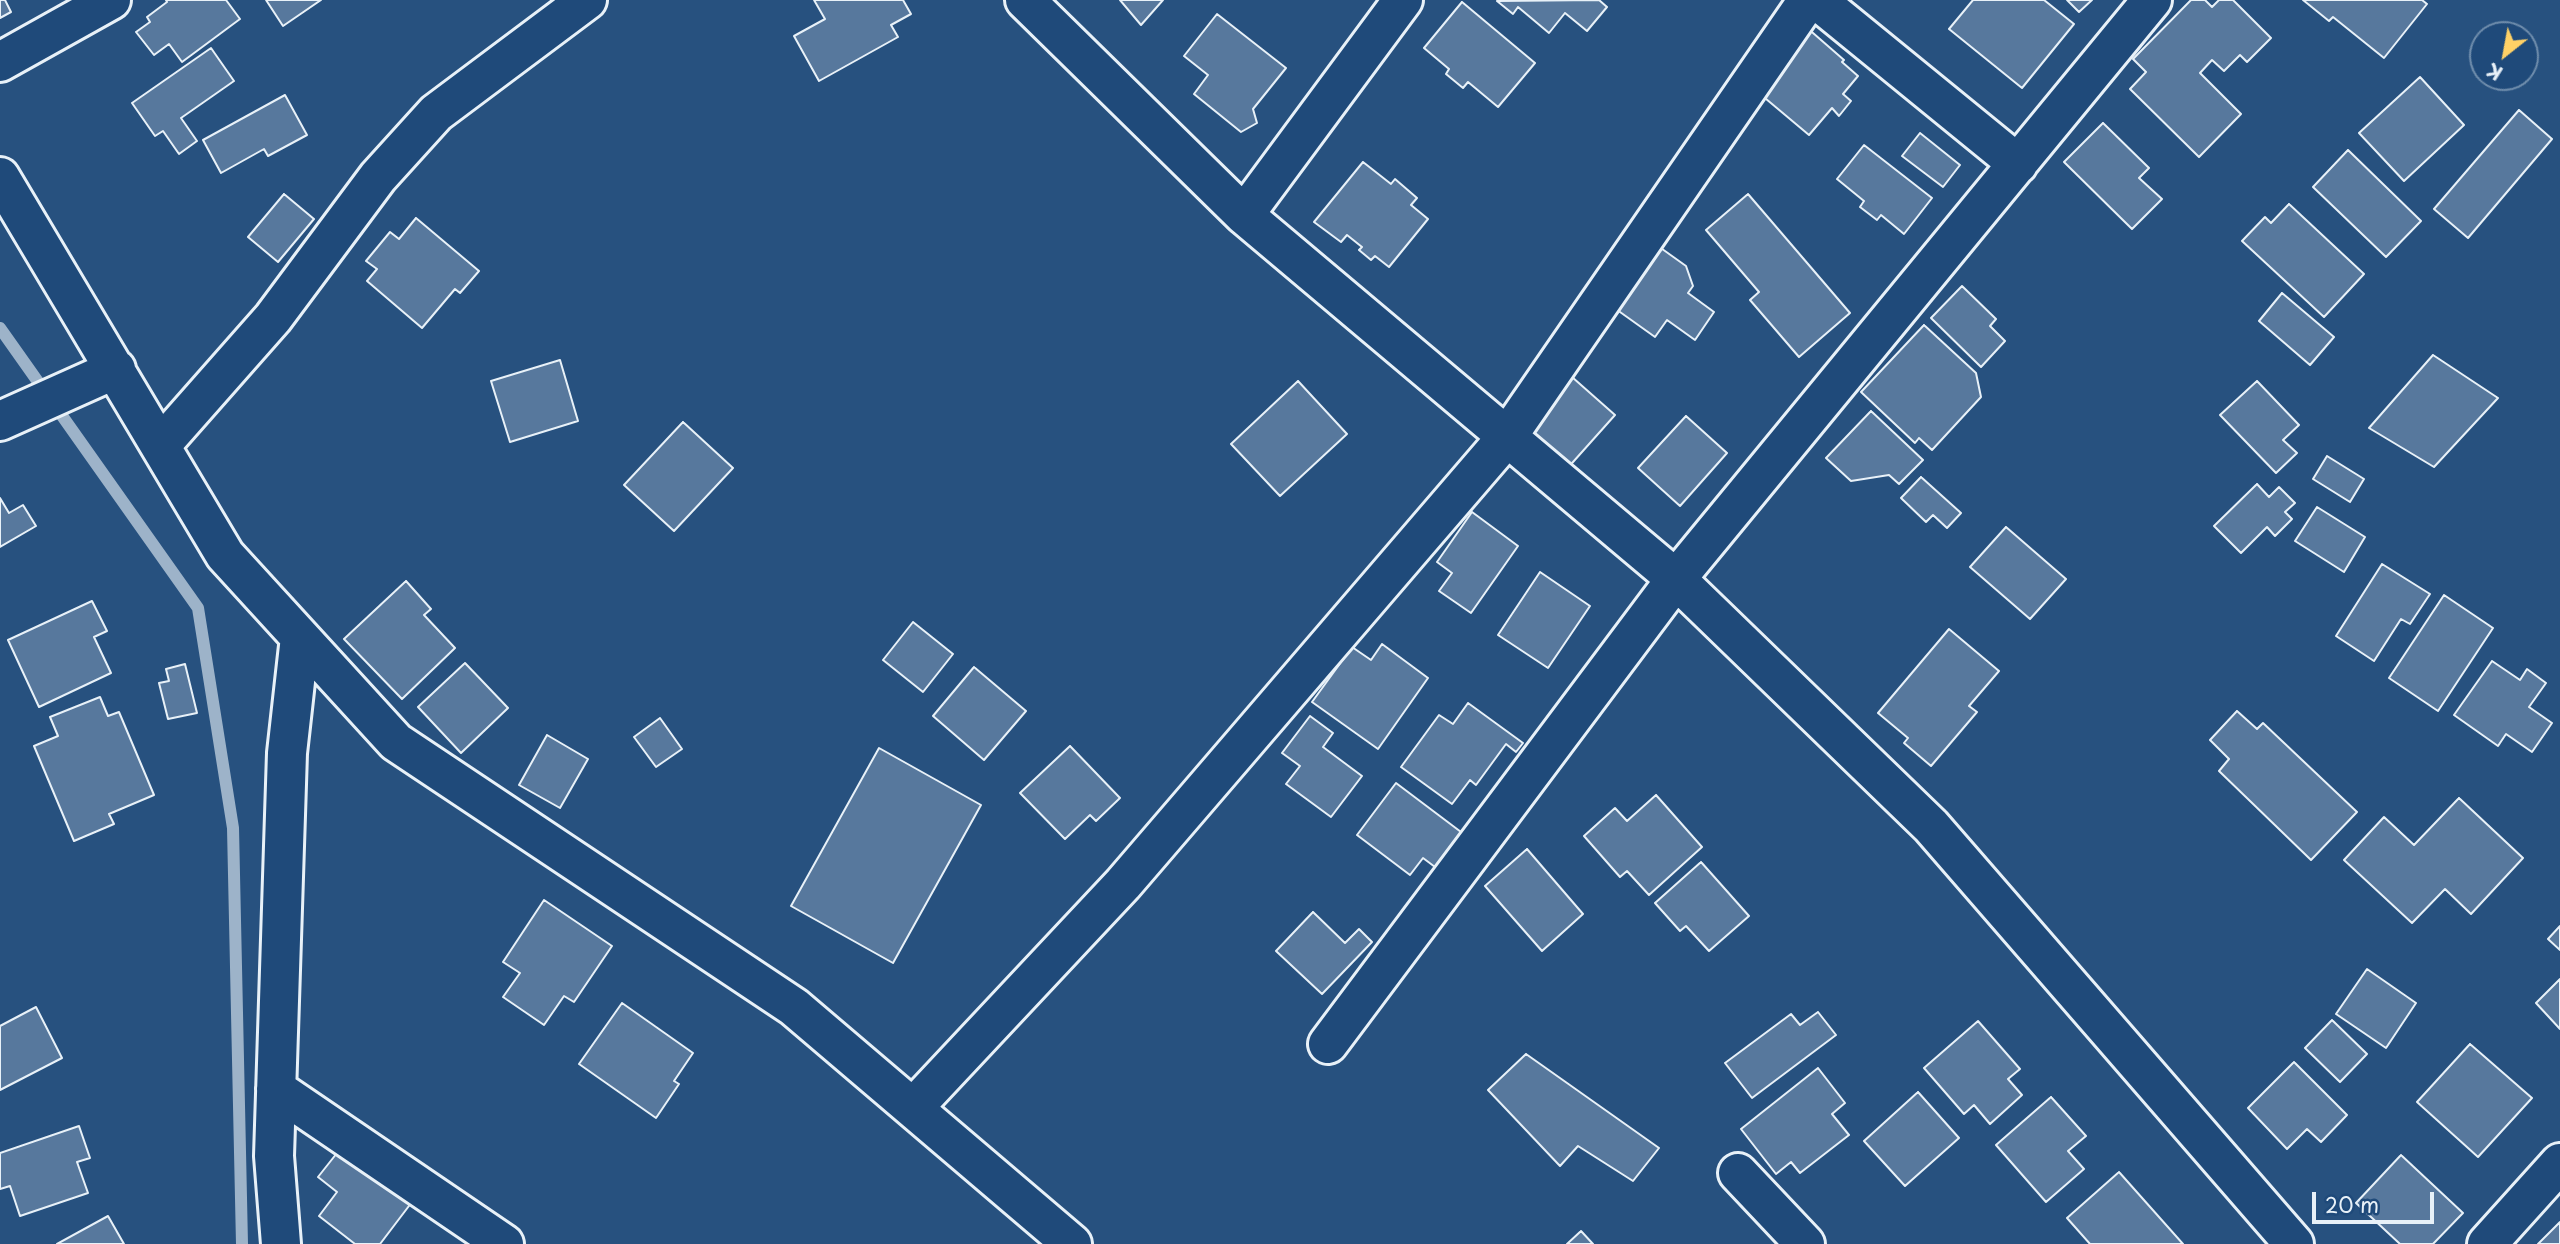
<!DOCTYPE html>
<html>
<head>
<meta charset="utf-8">
<style>
	body { margin:0 }
	#map { position:relative; width:2560px; height:1244px; overflow:hidden; background:#27517f; font-family:"Playpen Sans",sans-serif }
	canvas { display:block }
	.north { position:absolute; left:2469px; top:21px; width:70px; height:70px; box-sizing:border-box; background:#1f4a7a; border:2px solid #6f8dac; border-radius:50%; rotate:211deg; font-size:19px; font-weight:700; line-height:28px; text-align:center; color:#e8f1f8 }
	.north::after { content:''; display:block; margin:auto; width:24px; height:32px; background:#ffd166; clip-path:polygon(50% 0,100% 100%,50% 72%,0 100%) }
	.scale { position:absolute; left:2312px; top:1192px; width:122px; height:32px; box-sizing:border-box; border:4px solid #e8f1f8; border-top:0; padding-left:9px; font-size:21px; line-height:24px; white-space:nowrap; color:#e8f1f8; -webkit-text-stroke:5px #1f4a7a; paint-order:stroke }
</style>
</head>
<body>
<div id="map">
<canvas width="2560" height="1244"></canvas>
<div class="north">K</div>
<div class="scale">20 m</div>
</div>
<script>
const ctx = document.querySelector('canvas').getContext('2d');
ctx.lineJoin = 'round';
function shape(rows) {
  const path = new Path2D();
  for (const r of rows) {
    path.moveTo(r[0], r[1]);
    for (let i = 2; i < r.length; i += 2) path.lineTo(r[i], r[i + 1]);
  }
  return path;
}
function stroke(path, color, width, dash) {
  ctx.strokeStyle = color;
  ctx.lineWidth = width;
  ctx.lineCap = dash ? 'butt' : 'round';
  ctx.setLineDash(dash || []);
  ctx.stroke(path);
}
function paint(path, color) {
  ctx.fillStyle = color;
  ctx.fill(path, 'evenodd');
}
stroke(shape([
	[0,328,198,608,233,828,242,1244]
]), '#9db3c9', 12);
const building = shape([
	[0,0,5,0,11,12,0,18,0,0],
	[166,0,226,0,240,19,182,62,169,44,154,55,136,32,150,22,147,17,167,2,166,0],
	[266,0,321,0,283,26,266,0],
	[814,0,903,0,911,14,891,25,898,37,819,81,794,36,825,19,814,0],
	[1120,0,1163,0,1141,25,1120,0],
	[1599,0,1607,7,1587,31,1565,13,1549,33,1518,7,1513,14,1497,1,1599,0],
	[1973,0,2044,0,2074,24,2022,88,1949,29,1973,0],
	[2067,0,2092,0,2079,12,2067,0],
	[2191,0,2205,0,2212,7,2219,0,2233,0,2271,38,2247,62,2240,55,2224,71,2212,60,2200,73,2241,114,2199,157,2130,89,2146,72,2133,59,2191,0],
	[2303,0,2422,0,2427,4,2384,58,2333,17,2329,21,2303,0],
	[1462,2,1535,63,1498,107,1468,82,1463,88,1446,74,1449,69,1424,48,1462,2],
	[1217,14,1286,68,1253,109,1257,123,1241,132,1194,94,1208,75,1184,56,1217,14],
	[1805,26,1844,60,1842,62,1858,76,1843,94,1851,101,1839,116,1832,108,1809,135,1753,88,1805,26],
	[211,48,234,81,181,118,197,141,179,154,163,131,155,136,132,103,211,48],
	[2420,77,2464,125,2404,181,2359,133,2420,77],
	[285,95,307,135,268,156,264,149,221,173,203,140,285,95],
	[2519,110,2552,139,2468,238,2434,209,2519,110],
	[2103,123,2149,168,2139,178,2162,199,2132,229,2064,162,2103,123],
	[1920,133,1960,165,1943,187,1902,156,1920,133],
	[1864,145,1932,198,1904,234,1881,215,1877,220,1860,207,1864,201,1837,179,1864,145],
	[2348,150,2421,221,2386,257,2313,187,2348,150],
	[1363,162,1391,184,1395,179,1417,198,1411,205,1428,219,1389,267,1375,256,1371,260,1359,250,1362,247,1347,235,1341,242,1314,222,1363,162],
	[284,194,314,219,278,262,248,237,284,194],
	[1748,194,1850,313,1799,357,1750,300,1759,292,1706,230,1748,194],
	[2289,204,2364,274,2324,317,2242,241,2265,217,2271,223,2289,204],
	[416,218,479,271,460,293,455,289,422,328,367,281,377,269,366,261,390,232,399,239,416,218],
	[1651,241,1686,266,1693,286,1688,293,1714,312,1695,340,1667,320,1655,337,1606,302,1651,241],
	[1962,286,1996,319,1990,326,2005,341,1981,367,1931,318,1962,286],
	[2282,293,2334,337,2310,365,2259,321,2282,293],
	[1924,325,1976,373,1981,397,1932,450,1919,438,1915,443,1861,392,1924,325],
	[2433,355,2498,398,2434,467,2369,428,2433,355],
	[560,360,578,421,510,442,491,381,560,360],
	[1572,377,1615,415,1565,471,1522,433,1572,377],
	[1298,381,1347,434,1280,496,1231,444,1298,381],
	[2257,381,2299,425,2283,440,2297,453,2276,473,2220,415,2257,381],
	[1871,411,1923,460,1899,484,1889,475,1851,481,1826,458,1871,411],
	[1686,416,1727,453,1680,506,1638,468,1686,416],
	[683,422,733,468,674,531,624,485,683,422],
	[2327,456,2364,479,2350,502,2313,479,2327,456],
	[1921,477,1961,513,1947,528,1933,515,1926,522,1901,498,1921,477],
	[2257,484,2269,497,2279,487,2295,503,2285,512,2292,519,2275,536,2267,527,2241,553,2214,526,2257,484],
	[0,498,9,513,23,505,36,526,0,547,0,498],
	[2317,507,2365,537,2344,572,2295,541,2317,507],
	[1472,512,1518,546,1471,613,1439,591,1452,573,1437,562,1472,512],
	[2006,527,2066,579,2030,619,1970,567,2006,527],
	[2382,564,2430,594,2410,624,2401,619,2374,661,2336,636,2382,564],
	[1540,572,1590,606,1548,668,1498,635,1540,572],
	[406,581,431,609,424,615,455,648,402,699,344,639,406,581],
	[2444,595,2493,628,2438,711,2389,678,2444,595],
	[92,601,107,631,94,637,111,673,39,707,8,640,92,601],
	[913,622,953,654,923,692,883,660,913,622],
	[1949,629,1999,671,1969,706,1977,712,1931,766,1904,743,1908,738,1878,713,1949,629],
	[1382,644,1428,678,1378,749,1312,702,1352,647,1371,660,1382,644],
	[2492,661,2520,680,2527,669,2546,683,2529,707,2552,723,2532,752,2506,734,2498,746,2454,715,2492,661],
	[465,663,508,708,461,753,418,707,465,663],
	[185,664,197,713,168,719,159,683,169,681,166,669,185,664],
	[974,667,1026,711,984,760,933,716,974,667],
	[100,697,108,716,119,712,154,795,109,814,114,824,74,841,34,746,58,736,50,717,100,697],
	[1468,703,1523,743,1516,752,1506,744,1476,785,1470,780,1452,804,1401,767,1439,715,1453,724,1468,703],
	[2237,711,2257,729,2263,723,2357,812,2311,860,2219,771,2229,759,2210,740,2237,711],
	[1310,716,1333,733,1323,747,1362,776,1331,817,1286,784,1300,766,1282,753,1310,716],
	[660,718,682,749,656,767,634,737,660,718],
	[547,735,588,759,560,808,519,785,547,735],
	[1070,746,1120,798,1096,821,1090,815,1065,839,1020,793,1070,746],
	[879,748,981,805,893,963,791,906,879,748],
	[1396,783,1461,832,1435,867,1423,858,1410,875,1357,835,1396,783],
	[1656,795,1702,847,1649,895,1627,871,1620,877,1584,836,1615,808,1627,821,1656,795],
	[2459,798,2523,858,2471,914,2445,889,2412,923,2344,860,2384,817,2414,845,2459,798],
	[1527,849,1583,914,1542,951,1485,886,1527,849],
	[1701,862,1749,916,1709,951,1686,926,1680,931,1655,903,1701,862],
	[544,900,612,946,574,1002,564,996,544,1025,503,997,520,973,503,962,544,900],
	[1313,912,1345,943,1359,929,1372,942,1322,994,1276,951,1313,912],
	[2560,926,2560,950,2548,939,2560,926],
	[2367,969,2416,1003,2386,1048,2336,1014,2367,969],
	[2560,979,2560,1029,2536,1003,2560,979],
	[622,1003,693,1053,674,1081,679,1084,656,1118,579,1064,622,1003],
	[36,1007,62,1058,0,1090,0,1026,36,1007],
	[1818,1012,1836,1035,1752,1098,1725,1063,1791,1014,1800,1025,1818,1012],
	[2332,1020,2367,1054,2340,1082,2305,1048,2332,1020],
	[1978,1021,2020,1069,2008,1079,2022,1095,1990,1124,1974,1105,1964,1114,1924,1068,1978,1021],
	[2470,1044,2532,1098,2478,1157,2417,1102,2470,1044],
	[1526,1054,1659,1148,1633,1181,1578,1146,1560,1166,1488,1090,1526,1054],
	[2294,1062,2347,1115,2321,1142,2307,1129,2287,1149,2248,1108,2294,1062],
	[1818,1068,1845,1103,1832,1114,1849,1135,1800,1173,1791,1162,1776,1174,1741,1129,1818,1068],
	[1918,1092,1959,1138,1905,1186,1864,1141,1918,1092],
	[2051,1097,2086,1136,2068,1151,2084,1169,2046,1202,1996,1145,2051,1097],
	[79,1126,90,1158,77,1162,88,1193,20,1216,10,1186,0,1189,0,1153,79,1126],
	[337,1153,369,1177,376,1168,415,1198,380,1244,355,1244,319,1216,337,1192,318,1177,337,1153],
	[2401,1155,2463,1213,2433,1244,2400,1244,2356,1203,2401,1155],
	[2119,1172,2183,1244,2090,1244,2067,1218,2119,1172],
	[108,1216,124,1244,57,1244,108,1216],
	[2560,1222,2560,1244,2538,1244,2560,1222],
	[1581,1231,1593,1244,1567,1244,1581,1231]
]);
paint(building, '#57789d');
stroke(building, '#e8f1f8', 2);
const street = shape([
	[1025,0,1244,215,1676,579,1931,826,2294,1244],
	[1817,0,2018,164],
	[0,62,111,0],
	[0,177,225,555,396,742,794,1007,1072,1244],
	[1244,215,1403,0],
	[0,421,116,369],
	[161,445,273,318,378,177,436,113,587,0],
	[1328,1044,1676,579,2152,0],
	[276,1089,504,1244],
	[913,1108,1123,884,1507,437,1808,0],
	[1738,1173,1805,1244],
	[281,1244,274,1156,287,753,300,637],
	[2487,1244,2560,1163]
]);
stroke(street, '#e8f1f8', 44);
stroke(street, '#1f4a7a', 38);
</script>
</body>
</html>
